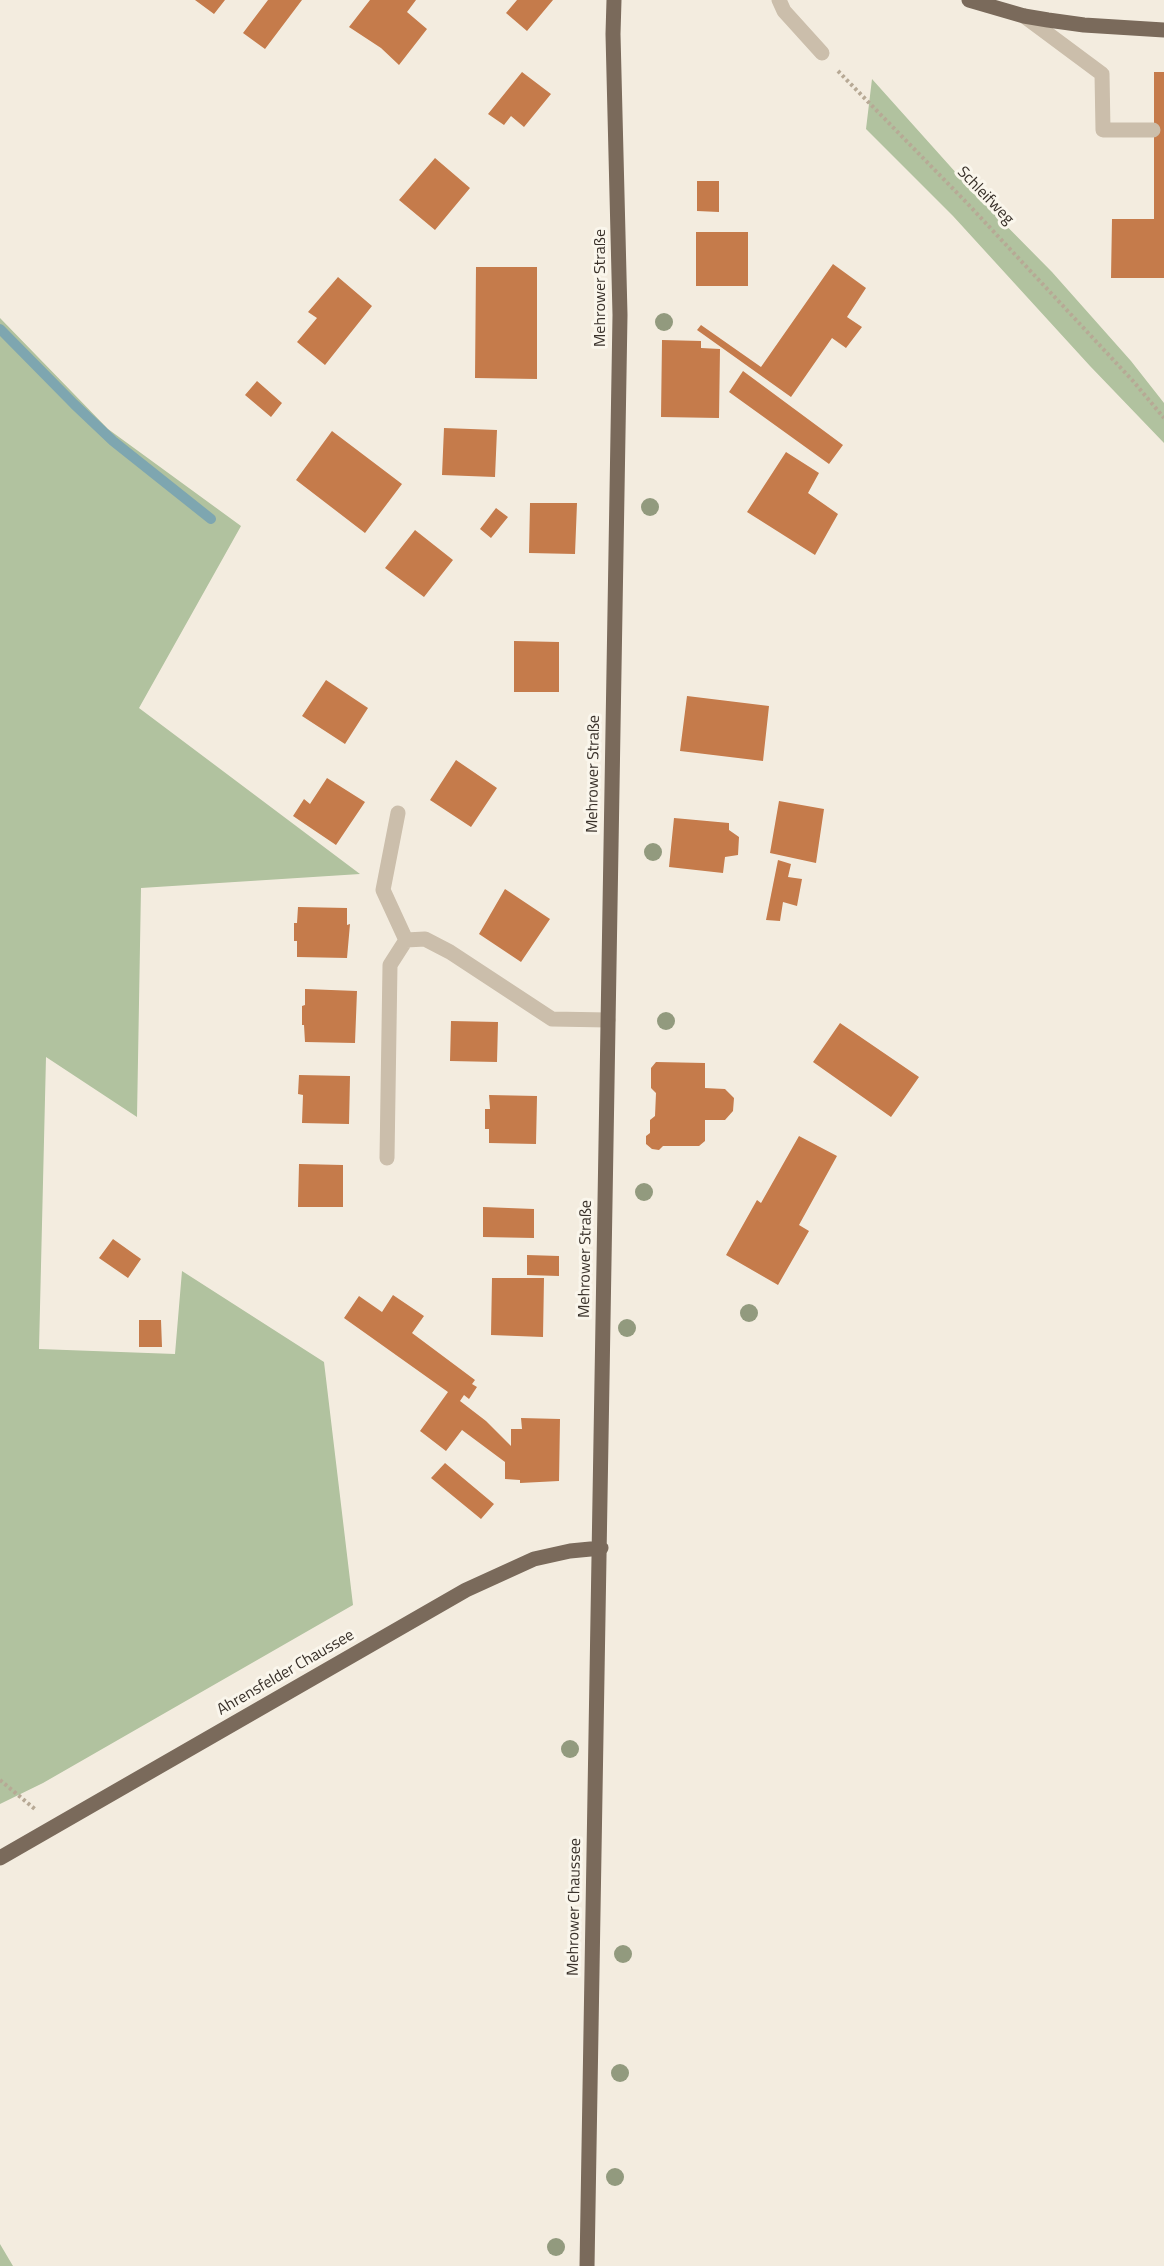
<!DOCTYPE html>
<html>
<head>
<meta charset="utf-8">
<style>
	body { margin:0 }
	canvas { display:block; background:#f3ecdf }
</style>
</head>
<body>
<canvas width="1164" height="2266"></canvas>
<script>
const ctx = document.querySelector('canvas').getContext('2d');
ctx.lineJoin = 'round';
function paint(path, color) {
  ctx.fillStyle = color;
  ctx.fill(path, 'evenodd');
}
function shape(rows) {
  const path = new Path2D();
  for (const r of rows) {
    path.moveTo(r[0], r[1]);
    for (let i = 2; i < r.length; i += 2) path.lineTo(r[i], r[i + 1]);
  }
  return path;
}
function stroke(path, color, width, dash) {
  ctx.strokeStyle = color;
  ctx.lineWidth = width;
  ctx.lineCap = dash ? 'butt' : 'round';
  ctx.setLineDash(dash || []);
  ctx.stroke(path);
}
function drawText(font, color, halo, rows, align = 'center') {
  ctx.font = font + ' "Titillium Web",sans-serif';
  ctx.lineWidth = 6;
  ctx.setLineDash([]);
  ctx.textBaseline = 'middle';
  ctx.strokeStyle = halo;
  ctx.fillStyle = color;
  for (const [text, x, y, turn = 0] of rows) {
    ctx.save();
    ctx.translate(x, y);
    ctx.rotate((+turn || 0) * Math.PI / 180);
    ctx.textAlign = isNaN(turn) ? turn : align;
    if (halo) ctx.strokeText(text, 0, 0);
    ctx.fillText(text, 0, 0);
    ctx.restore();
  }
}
paint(shape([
	[872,79,975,194,1052,272,1131,361,1164,403,1164,443,1090,366,953,216,866,129],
	[0,318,108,429,241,526,139,708,360,874,141,888,137,1117,46,1057,39,1349,175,1354,182,1271,324,1362,353,1605,43,1783,0,1804],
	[0,2244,13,2266,0,2266]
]), '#b1c29f');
stroke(shape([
	[0,329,74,404,113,441,211,519]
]), '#7ea6b0', 10);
paint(shape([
	[195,0,225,0,214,14],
	[268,0,302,0,265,49,243,33],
	[370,0,416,0,407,12,427,29,399,65,381,48,349,27],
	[517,0,553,0,527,31,506,13],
	[522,72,551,94,524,127,511,116,504,125,488,114],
	[1154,72,1164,72,1164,278,1111,278,1112,219,1154,219],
	[435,158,470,188,435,230,399,200],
	[697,181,719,181,719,212,697,211],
	[696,232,748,232,748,286,696,286],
	[833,264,866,288,847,317,862,327,846,348,832,338,791,397,697,330,701,325,761,367],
	[476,267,537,267,537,379,475,378],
	[338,277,372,306,325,365,297,342,317,318,308,312],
	[662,340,701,341,701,348,720,349,719,418,661,417],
	[743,371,843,445,829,464,729,392],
	[257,381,282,403,271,417,245,395],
	[444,428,497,430,495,477,442,475],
	[332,431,402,484,365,533,296,480],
	[786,452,819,473,808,493,838,514,815,555,747,512],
	[530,503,577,503,575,554,529,553],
	[496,508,508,517,491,538,480,529],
	[415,530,453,560,424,597,385,568],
	[514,641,559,642,559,692,514,692],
	[326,680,368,708,345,744,302,716],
	[687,696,769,706,763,761,680,751],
	[456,760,497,788,471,827,430,800],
	[327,778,365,802,336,845,293,816,304,799,310,804],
	[779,801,824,809,816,863,770,853],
	[674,818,729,823,729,830,739,837,738,855,725,857,723,873,669,867],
	[778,860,791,864,788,877,802,879,797,906,783,902,780,921,766,920],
	[505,889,550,919,521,962,479,934],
	[298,907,347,908,347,925,350,924,347,958,297,957,297,941,294,941,294,923,297,923],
	[305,989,357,991,355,1043,305,1042,304,1025,302,1025,302,1006,305,1005],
	[451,1021,498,1022,497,1062,450,1061],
	[840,1023,919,1077,891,1117,813,1062],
	[656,1062,705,1063,705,1088,725,1089,734,1098,733,1111,725,1120,705,1120,705,1141,699,1146,663,1146,659,1150,652,1149,646,1144,646,1136,650,1133,650,1120,655,1116,656,1093,651,1088,651,1068],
	[299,1075,350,1076,349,1124,302,1123,303,1095,298,1094],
	[489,1095,537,1096,536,1144,489,1143,489,1129,485,1129,485,1109,490,1109],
	[799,1136,837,1156,799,1225,809,1231,778,1285,726,1255,757,1200,761,1203],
	[299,1164,343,1165,343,1207,298,1207],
	[483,1207,534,1209,534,1238,483,1237],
	[113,1239,141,1259,128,1278,99,1258],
	[527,1255,559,1256,559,1276,527,1275],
	[492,1278,544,1278,543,1337,491,1335],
	[393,1295,424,1316,412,1333,475,1380,472,1384,477,1387,469,1399,464,1395,460,1401,486,1421,511,1446,511,1429,522,1429,521,1418,560,1419,559,1481,520,1483,520,1480,505,1479,505,1462,462,1430,446,1451,420,1431,448,1392,344,1318,359,1296,382,1312],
	[139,1320,161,1320,162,1347,139,1347],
	[445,1463,494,1504,481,1519,431,1478]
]), '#c57b4b');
stroke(shape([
	[838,71,967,203,1133,381,1164,418],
	[0,1780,36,1810]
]), '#b7a995', 4, [3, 3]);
stroke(shape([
	[779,0,784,11,822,53],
	[1024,16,1102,74,1103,130,1153,130],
	[398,813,383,890,406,940],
	[387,1158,390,965,406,940,425,939,450,952,552,1019,608,1020]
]), '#cbbeab', 15);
stroke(shape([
	[969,0,1024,16,1048,20,1084,25,1164,30],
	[0,1858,466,1590,534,1559,570,1551,601,1548],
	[587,2266,620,315,613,34,614,0]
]), '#7a6a5b', 15);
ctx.fillStyle = '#929a7e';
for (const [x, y] of [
	[664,322],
	[650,507],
	[653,852],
	[666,1021],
	[644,1192],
	[749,1313],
	[627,1328],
	[570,1749],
	[623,1954],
	[620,2073],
	[615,2177],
	[556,2247]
]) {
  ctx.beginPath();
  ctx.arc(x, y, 9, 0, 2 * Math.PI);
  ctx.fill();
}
drawText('16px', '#39312a', '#faf6ec', [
	["Schleifweg",985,196,46],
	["Mehrower Straße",601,288,-90],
	["Mehrower Straße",594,774,-89],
	["Mehrower Straße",586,1259,-89],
	["Ahrensfelder Chaussee",286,1673,-30],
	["Mehrower Chaussee",575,1907,-89]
]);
</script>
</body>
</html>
